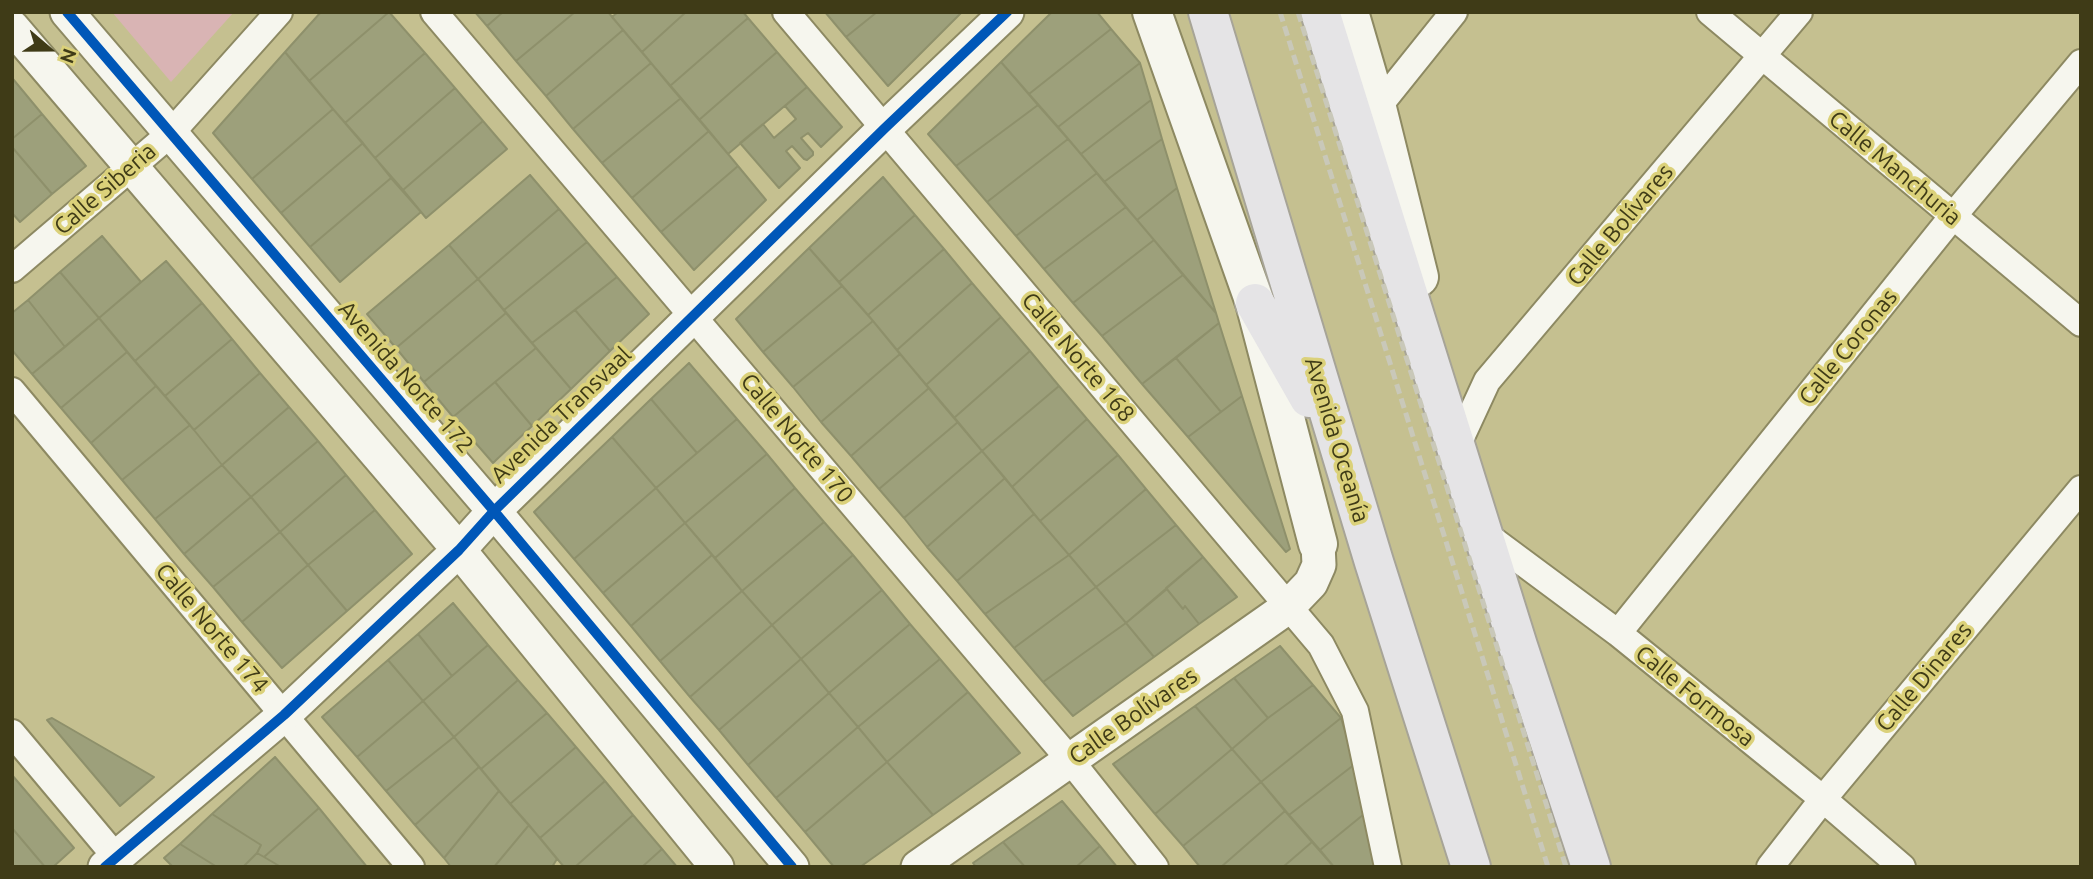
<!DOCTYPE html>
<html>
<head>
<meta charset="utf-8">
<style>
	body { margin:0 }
	#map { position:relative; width:2093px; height:879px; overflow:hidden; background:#c5c090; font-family:Ubuntu,sans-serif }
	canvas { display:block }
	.frame { position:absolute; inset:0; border:14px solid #3f3b17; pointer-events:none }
	.north { position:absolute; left:14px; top:14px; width:70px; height:70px; -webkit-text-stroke:5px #dbd17a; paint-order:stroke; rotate:110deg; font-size:19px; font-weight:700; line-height:28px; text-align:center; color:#3f3b17 }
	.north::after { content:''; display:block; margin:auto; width:24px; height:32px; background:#3f3b17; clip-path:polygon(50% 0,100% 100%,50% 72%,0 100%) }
</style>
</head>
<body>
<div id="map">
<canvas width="2093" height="879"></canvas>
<div class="frame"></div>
<div class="north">N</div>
</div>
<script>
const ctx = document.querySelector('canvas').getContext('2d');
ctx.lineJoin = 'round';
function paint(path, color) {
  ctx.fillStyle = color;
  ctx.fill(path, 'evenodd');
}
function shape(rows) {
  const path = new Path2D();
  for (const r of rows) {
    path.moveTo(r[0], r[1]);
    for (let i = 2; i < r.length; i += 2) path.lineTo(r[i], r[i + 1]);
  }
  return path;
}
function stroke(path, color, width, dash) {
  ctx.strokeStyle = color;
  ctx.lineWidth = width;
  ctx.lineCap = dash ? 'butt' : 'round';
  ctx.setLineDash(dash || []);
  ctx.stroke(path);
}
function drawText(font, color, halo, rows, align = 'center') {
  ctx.font = font + ' Ubuntu,sans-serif';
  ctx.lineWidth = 7;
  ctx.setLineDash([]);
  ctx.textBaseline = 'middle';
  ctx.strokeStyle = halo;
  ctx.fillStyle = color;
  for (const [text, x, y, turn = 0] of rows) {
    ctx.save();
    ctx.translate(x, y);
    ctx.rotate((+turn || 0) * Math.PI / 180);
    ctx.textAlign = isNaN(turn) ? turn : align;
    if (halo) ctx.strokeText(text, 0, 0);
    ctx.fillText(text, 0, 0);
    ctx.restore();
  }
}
paint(shape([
	[112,12,234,12,171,82]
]), '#d9b4b4');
const building = shape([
	[321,12,389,12,309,81,285,52,321,12],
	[389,12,425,53,345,123,309,81,389,12],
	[475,12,503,12,487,26,475,12],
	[503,12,575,12,516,61,487,26,503,12],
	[575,12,608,12,623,30,546,96,516,61,575,12],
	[618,12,686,12,642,52,612,17,618,12],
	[686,12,743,12,748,18,670,86,642,52,686,12],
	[825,12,877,12,846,37,825,12],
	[877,12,962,12,888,86,846,37,877,12],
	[1052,12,1097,12,1111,29,1029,94,1001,62,1052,12],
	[748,18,777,52,699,120,670,86,748,18],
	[1111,29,1140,63,1058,127,1029,94,1111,29],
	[623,30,651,63,573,129,546,96,623,30],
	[285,52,333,109,252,179,213,133,285,52],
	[777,52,807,87,728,154,699,120,777,52],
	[425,53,455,88,375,158,345,123,425,53],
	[1001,62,1038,105,956,166,928,134,1001,62],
	[651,63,681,98,602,163,573,129,651,63],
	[1140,63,1151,100,1081,154,1058,127,1140,63],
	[13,79,42,114,12,139,12,80,13,79],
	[807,87,842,127,821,147,808,133,801,138,813,152,813,155,807,160,804,159,792,146,786,151,800,168,779,188,740,143,763,124,774,138,796,119,785,106,807,87],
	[455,88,483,121,403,190,375,158,455,88],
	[681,98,709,131,632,198,602,163,681,98],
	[1151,100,1162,139,1104,182,1081,154,1151,100],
	[1038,105,1068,139,987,202,956,166,1038,105],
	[333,109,363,143,281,213,252,179,333,109],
	[42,114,86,166,52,194,12,147,12,139,42,114],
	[483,121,507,149,426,218,403,190,483,121],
	[709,131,738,166,661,232,632,198,709,131],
	[1068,139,1097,173,1016,236,987,202,1068,139],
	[1162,139,1177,188,1137,220,1104,182,1162,139],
	[363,143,391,178,310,247,281,213,363,143],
	[12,147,52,194,20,222,12,213,12,147],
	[738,166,766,200,694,270,661,232,738,166],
	[1097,173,1126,207,1044,269,1016,236,1097,173],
	[530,175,559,209,478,279,449,245,530,175],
	[883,177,915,215,839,282,809,248,883,177],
	[391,178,421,212,340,282,310,247,391,178],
	[1177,188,1216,313,1137,220,1177,188],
	[1126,207,1154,240,1073,303,1044,269,1126,207],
	[559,209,587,242,504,310,478,279,559,209],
	[915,215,944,249,868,315,839,282,915,215],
	[102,236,141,282,99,318,60,272,102,236],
	[1154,240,1183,275,1102,336,1073,303,1154,240],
	[587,242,617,277,532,343,504,310,587,242],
	[449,245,478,279,396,348,367,314,449,245],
	[809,248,842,286,763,352,736,319,809,248],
	[944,249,972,283,897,350,868,315,944,249],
	[166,261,202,303,135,361,99,318,166,261],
	[60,272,99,318,65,347,28,300,60,272],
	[1183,275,1216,313,1219,323,1142,384,1102,336,1183,275],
	[617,277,649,314,610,351,575,310,617,277],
	[478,279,506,313,424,382,396,348,478,279],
	[972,283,1001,317,926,385,897,350,972,283],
	[842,286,873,321,793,387,763,352,842,286],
	[28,300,65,347,32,374,12,350,12,313,28,300],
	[202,303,232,339,165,396,135,361,202,303],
	[575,310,610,351,571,389,532,343,575,310],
	[506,313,536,348,453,417,424,382,506,313],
	[1001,317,1030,351,954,418,926,385,1001,317],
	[99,318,127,352,61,408,32,374,99,318],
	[873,321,900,354,821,422,793,387,873,321],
	[1219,323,1242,396,1221,412,1176,358,1219,323],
	[232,339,260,373,194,430,165,396,232,339],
	[536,348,571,389,532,426,495,382,536,348],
	[1030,351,1059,386,982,451,954,418,1030,351],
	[127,352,156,386,91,443,61,408,127,352],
	[900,354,929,388,851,456,821,422,900,354],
	[1176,358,1221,412,1188,437,1142,384,1176,358],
	[689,363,737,419,697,453,651,399,689,363],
	[260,373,289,407,222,465,194,430,260,373],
	[495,382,532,426,493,463,453,417,495,382],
	[156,386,190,425,122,480,91,443,156,386],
	[1059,386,1087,419,1012,487,982,451,1059,386],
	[929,388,958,422,879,489,851,456,929,388],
	[1242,396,1290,549,1286,552,1188,437,1242,396],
	[651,399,697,453,656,488,612,437,651,399],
	[289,407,318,441,251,497,222,465,289,407],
	[737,419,767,454,685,523,656,488,737,419],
	[1087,419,1118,455,1040,521,1012,487,1087,419],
	[958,422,982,451,904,518,879,489,958,422],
	[190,425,222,465,155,519,122,480,190,425],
	[612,437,656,488,574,559,534,512,612,437],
	[318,441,346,475,280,532,251,497,318,441],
	[982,451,1005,478,927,547,904,518,982,451],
	[767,454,795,488,715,558,685,523,767,454],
	[1118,455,1146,489,1069,555,1040,521,1118,455],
	[222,465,251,497,184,554,155,519,222,465],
	[346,475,375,510,308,565,280,532,346,475],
	[1005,478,1034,514,957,581,927,547,1005,478],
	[656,488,685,523,603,593,574,559,656,488],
	[795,488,824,522,742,591,715,558,795,488],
	[1146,489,1176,525,1096,587,1069,555,1146,489],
	[251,497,280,532,213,587,184,554,251,497],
	[375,510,412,554,347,611,308,565,375,510],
	[1034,514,1069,555,985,614,957,581,1034,514],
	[824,522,853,555,772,625,742,591,824,522],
	[685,523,712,555,631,626,603,593,685,523],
	[1176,525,1203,557,1126,623,1096,587,1176,525],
	[280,532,308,565,242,622,213,587,280,532],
	[712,555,742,591,660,661,631,626,712,555],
	[853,555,882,590,801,659,772,625,853,555],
	[1069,555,1096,587,1014,648,985,614,1069,555],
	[1203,557,1237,597,1199,624,1185,606,1183,609,1166,588,1203,557],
	[308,565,347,611,282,668,242,622,308,565],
	[1096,587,1126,623,1043,682,1014,648,1096,587],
	[1167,589,1183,609,1185,606,1199,624,1154,657,1126,623,1167,589],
	[882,590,910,624,829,693,801,659,882,590],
	[742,591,772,625,690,697,660,661,742,591],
	[453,603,488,645,452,676,418,634,453,603],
	[1126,623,1154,657,1073,716,1043,682,1126,623],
	[910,624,940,659,858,727,829,693,910,624],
	[772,625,801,659,719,730,690,697,772,625],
	[418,634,452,676,423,701,388,660,418,634],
	[488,645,518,680,454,737,423,701,488,645],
	[1280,646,1313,685,1268,718,1234,678,1280,646],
	[801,659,829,693,748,765,719,730,801,659],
	[940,659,968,692,887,762,858,727,940,659],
	[388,660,423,701,357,757,322,717,388,660],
	[1234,678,1268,718,1232,749,1195,706,1234,678],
	[518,680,547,713,481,769,454,737,518,680],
	[1313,685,1341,718,1261,782,1232,749,1268,718,1313,685],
	[968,692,1020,753,933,815,887,762,968,692],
	[829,693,858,727,776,798,748,765,829,693],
	[423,701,454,737,386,791,357,757,423,701],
	[1195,706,1232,749,1155,814,1113,764,1195,706],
	[547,713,576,747,510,804,481,769,547,713],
	[52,718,154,777,120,806,47,720,52,718],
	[1341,718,1355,764,1289,815,1261,782,1341,718],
	[858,727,887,762,805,832,776,798,858,727],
	[454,737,479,767,415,825,386,791,454,737],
	[576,747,605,781,540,838,510,804,576,747],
	[1232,749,1261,782,1183,846,1155,814,1232,749],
	[275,757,319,808,264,857,257,853,261,845,212,814,275,757],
	[887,762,933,815,860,867,834,867,805,832,887,762],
	[1355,764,1369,810,1320,850,1289,815,1355,764],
	[479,767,499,791,444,858,415,825,479,767],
	[12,775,74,848,53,867,45,867,12,828,12,775],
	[605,781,633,815,575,867,564,867,540,838,605,781],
	[1261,782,1285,811,1221,867,1200,867,1183,846,1261,782],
	[499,791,529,825,494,867,451,867,444,858,499,791],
	[1062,801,1100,846,1076,867,1025,867,1003,842,1062,801],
	[319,808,367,867,281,867,264,857,319,808],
	[1369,810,1385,867,1334,867,1320,850,1369,810],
	[1285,811,1312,842,1283,867,1221,867,1285,811],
	[212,814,261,845,257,853,243,867,217,867,180,844,212,814],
	[633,815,662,849,642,867,575,867,633,815],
	[529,825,557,859,552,867,494,867,529,825],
	[12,828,45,867,12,867,12,828],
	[1003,842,1025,867,976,867,973,863,1003,842],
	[1312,842,1334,867,1283,867,1312,842],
	[180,844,217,867,173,867,164,858,180,844],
	[1100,846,1117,867,1076,867,1100,846],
	[662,849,677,867,642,867,662,849],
	[257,853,264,857,281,867,243,867,257,853]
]);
paint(building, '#9da07b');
stroke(building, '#8e906b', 2);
const minor = shape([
	[434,12,1070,760,1155,867],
	[786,12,1321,645,1355,711,1388,867],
	[1710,12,2081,323],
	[1377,108,1454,12],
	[12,269,170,134,279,12],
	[12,391,411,867],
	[1456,448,1487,381,1799,12],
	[1482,532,1618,633,1823,799,1902,867],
	[1618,633,1953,216,2081,63],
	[12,733,116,857],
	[1770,867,1823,799,2081,489]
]);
const tertiary = shape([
	[67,12,494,511,792,867],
	[12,27,459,550,717,867],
	[105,867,284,715,459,550,494,511,885,128,1007,12],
	[918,867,1288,607,1311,583,1319,565,1318,544]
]);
const secondary = shape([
	[1152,12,1255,303,1318,544],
	[1349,12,1377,108,1419,277]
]);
const trunk = shape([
	[1208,12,1374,562,1471,867],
	[1320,12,1518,646,1591,867],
	[1255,303,1309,398]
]);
stroke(minor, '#8d8962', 30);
stroke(tertiary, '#8d8962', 37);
stroke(secondary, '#8d8962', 42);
stroke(trunk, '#a7a497', 42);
stroke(minor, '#f6f6ee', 26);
stroke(tertiary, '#f6f6ee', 33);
stroke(secondary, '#f6f6ee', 38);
stroke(trunk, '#e5e4e6', 38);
stroke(shape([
	[1280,12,1548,867],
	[1298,12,1566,867]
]), '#c9c8b9', 5, [10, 5]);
stroke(shape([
	[67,12,494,511,792,867],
	[105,867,284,715,459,550,494,511,885,128,1007,12]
]), '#0057b8', 10);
drawText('23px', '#3f3b17', '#dbd17a', [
	["Calle Manchuria",1895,168,40],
	["Calle Siberia",105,189,-41],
	["Calle Bolívares",1620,225,-50],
	["Calle Coronas",1848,347,-51],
	["Calle Norte 168",1078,357,50],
	["Avenida Norte 172",406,377,49],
	["Avenida Transvaal",561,415,-44],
	["Calle Norte 170",797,438,50],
	["Avenida Oceanía",1337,440,73],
	["Calle Norte 174",212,628,50],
	["Calle Dinares",1924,677,-50],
	["Calle Formosa",1695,696,39],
	["Calle Bolívares",1133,716,-35]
]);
</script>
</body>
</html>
